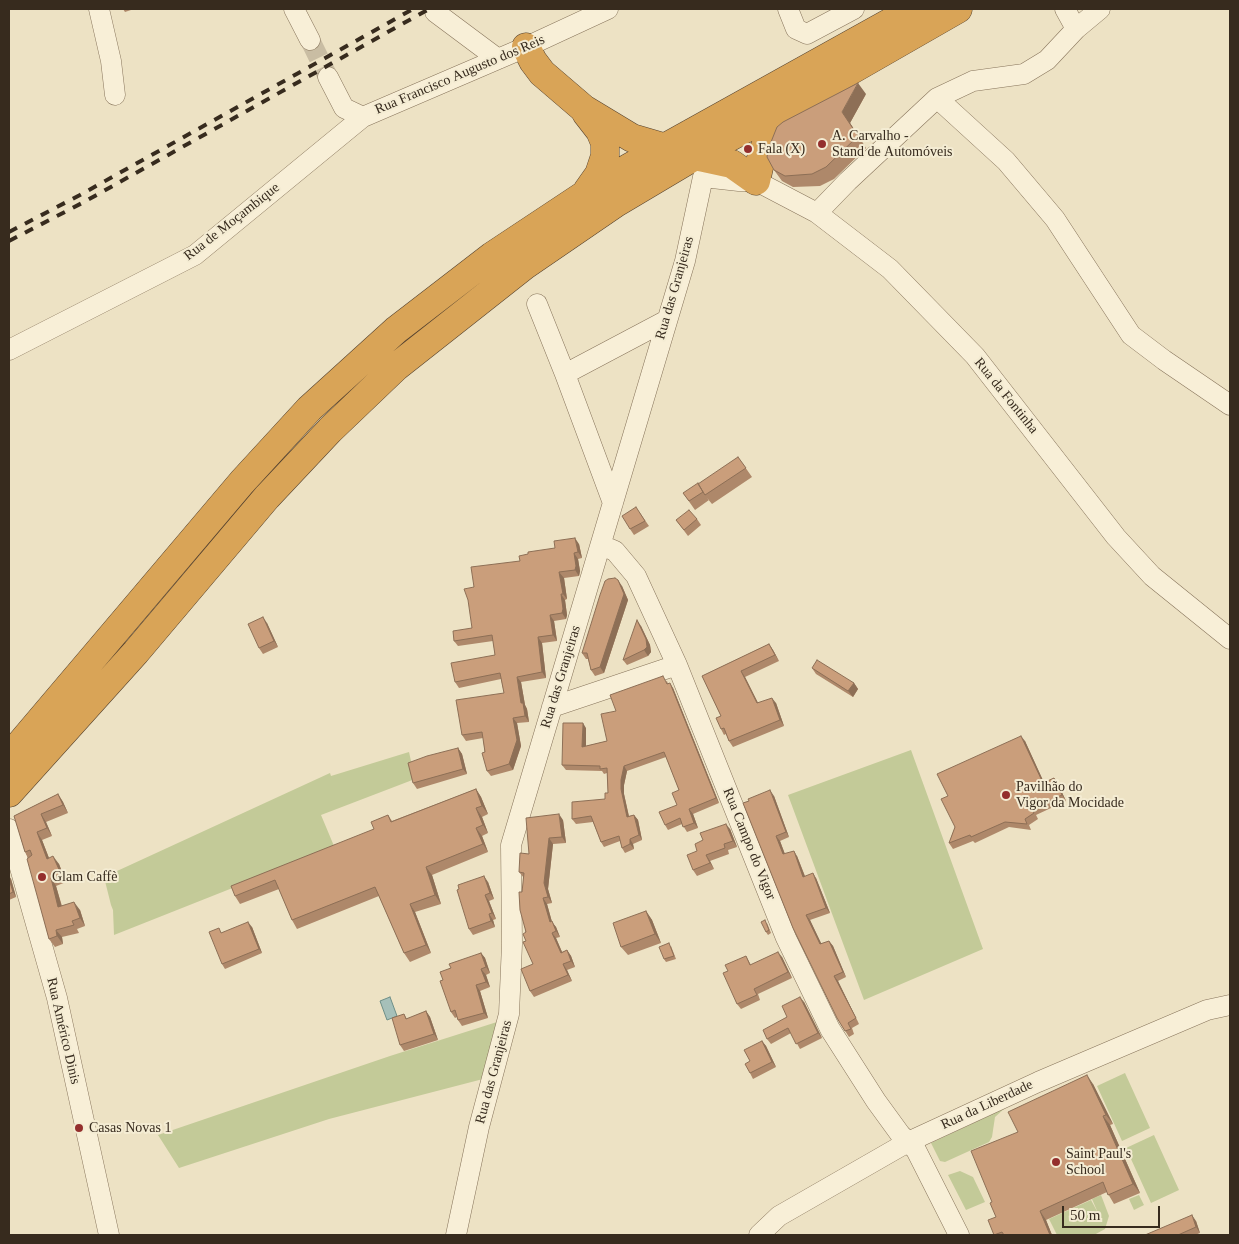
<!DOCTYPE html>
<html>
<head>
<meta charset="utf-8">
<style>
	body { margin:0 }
	#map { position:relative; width:1239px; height:1244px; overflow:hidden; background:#ede2c4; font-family:"Times New Roman",serif }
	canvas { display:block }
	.frame { position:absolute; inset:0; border:10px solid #372b1e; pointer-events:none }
	.scale { position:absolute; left:1062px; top:1206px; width:98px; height:22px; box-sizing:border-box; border:2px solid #372b1e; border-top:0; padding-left:6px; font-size:15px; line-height:18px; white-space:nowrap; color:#372b1e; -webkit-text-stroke:4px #f4ecd3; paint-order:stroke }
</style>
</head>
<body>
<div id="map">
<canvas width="1239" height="1244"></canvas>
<div class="frame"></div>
<div class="scale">50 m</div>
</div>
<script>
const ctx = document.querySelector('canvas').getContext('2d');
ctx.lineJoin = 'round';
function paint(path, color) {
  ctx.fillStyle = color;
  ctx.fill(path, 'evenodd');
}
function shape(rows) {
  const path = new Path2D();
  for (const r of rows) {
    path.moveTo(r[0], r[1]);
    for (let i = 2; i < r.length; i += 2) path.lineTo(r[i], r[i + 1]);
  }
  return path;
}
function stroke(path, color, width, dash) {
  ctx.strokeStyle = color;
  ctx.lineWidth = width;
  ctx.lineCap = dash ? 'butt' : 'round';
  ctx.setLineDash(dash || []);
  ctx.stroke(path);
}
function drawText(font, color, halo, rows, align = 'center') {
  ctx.font = font + ' "Times New Roman",serif';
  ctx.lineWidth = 4;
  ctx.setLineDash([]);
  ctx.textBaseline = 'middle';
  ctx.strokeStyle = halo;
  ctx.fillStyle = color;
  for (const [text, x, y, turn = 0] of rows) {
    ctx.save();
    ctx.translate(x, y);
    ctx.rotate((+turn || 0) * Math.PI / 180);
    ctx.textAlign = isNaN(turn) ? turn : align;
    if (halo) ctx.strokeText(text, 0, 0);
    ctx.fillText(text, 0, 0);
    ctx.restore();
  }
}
paint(shape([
	[911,750,983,949,864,1000,788,795],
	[409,752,415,779,321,815,334,846,293,864,114,935,113,910,111,905,104,877,330,773,331,776],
	[497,1022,483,1079,329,1119,179,1168,158,1135,390,1056],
	[1125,1073,1150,1128,1122,1141,1097,1086],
	[1005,1108,995,1117,992,1137,989,1142,945,1162,940,1161,931,1143],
	[1154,1135,1179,1190,1151,1203,1126,1148],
	[960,1171,973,1177,985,1202,966,1210,948,1175],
	[1101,1195,1109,1216,1105,1229,1094,1235,1057,1235,1049,1219,1091,1200,1098,1213,1092,1199],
	[1139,1195,1144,1205,1134,1210,1129,1199]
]), '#c3ca98');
const water = shape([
	[390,997,397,1016,387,1020,380,1001,390,997]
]);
paint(water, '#a6c0b9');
stroke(water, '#6d8e87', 1);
stroke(shape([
	[310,40,328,77]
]), '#c9bda3', 20, [20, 10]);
const minor = shape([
	[99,9,111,61,115,95],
	[294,9,310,40],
	[788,9,796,29,807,34,854,9],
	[1065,9,1076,29],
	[435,12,498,59],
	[328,77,344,108,363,117,526,47,608,9],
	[937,98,1006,161,1055,219,1131,335,1164,360,1230,405],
	[817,213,848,181,937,98,973,81,1024,74,1047,60,1076,29,1100,9],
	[537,304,565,374],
	[9,350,195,255,363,117],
	[613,503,565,374,667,320],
	[601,545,615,551,636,576,677,665,786,938,830,1029,876,1101,900,1134,916,1150,959,1235],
	[552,707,677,665],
	[9,829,57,998,109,1235],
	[456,1235,479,1127,509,1014,512,944,511,845,685,261,703,177,739,181,756,181,817,213,890,269,975,356,1116,537,1152,576,1230,639],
	[759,1235,779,1216,908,1142,1038,1082,1207,1010,1230,1005]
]);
const highway = shape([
	[526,47,533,61,542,73,584,109,632,138,666,148],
	[586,113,600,131,605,143,605,156,599,174,587,191],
	[695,156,732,164,756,181,762,154,772,130,791,111],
	[9,757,242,482,309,409,396,330,492,256,584,195,630,167,914,9],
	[9,793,136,652,267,497,330,430,396,367,524,266,616,203,695,156,808,95,958,9]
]);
stroke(minor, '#87745b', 21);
stroke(highway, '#55422f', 29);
stroke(minor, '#f8efd7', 20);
stroke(highway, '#d9a457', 28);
stroke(shape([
	[9,232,80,195,413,9],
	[9,241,84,202,429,9]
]), '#372b1e', 4, [9, 9]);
paint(shape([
	[123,9,134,9,125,12],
	[866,94,850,123,866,148,834,179,820,186,793,187,782,181,774,170],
	[738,457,752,477,712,504,707,498,709,500,695,510,683,493,700,487],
	[640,513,649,526,634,535,630,529],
	[697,519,701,525,688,536,676,520],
	[579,544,582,558,578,559,580,571,579,576,564,578,567,599,565,600,567,615,566,619,554,621,557,641,542,643,546,678,521,682,525,705,527,709,529,722,517,723,521,746,513,770,491,776,487,771,483,738,466,741,462,735,504,693,501,679,459,688,455,682,495,655,493,641,458,646,454,641,472,628,474,587,520,561],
	[622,586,628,600,604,673,595,676,591,670,588,659,586,659,582,653],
	[267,623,278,647,263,654,259,648],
	[641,626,650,645,651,652,648,656,627,665,623,660],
	[769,644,773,650,779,661,745,677,758,703,776,703,784,726,733,747,729,741,726,734,724,735,721,729,721,716,702,676],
	[812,668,854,683,858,689,853,697,816,674],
	[667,681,668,684,673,688,719,803,693,814,698,828,687,832,682,824,668,830,665,825,677,805,679,790,666,757,627,771,624,785,624,794,629,816,634,815,638,820,642,840,633,844,634,849,625,853,622,848,620,841,604,847,601,842,593,822,576,824,572,819,605,799,608,793,607,773,604,774,602,771,566,770,562,765,586,728,586,746,607,741,616,711],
	[1025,741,1044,783,1054,778,1058,784,1066,801,1036,815,1038,819,1029,825,1031,830,1009,827,975,843,973,841,953,849,949,843,955,827,948,796],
	[458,748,462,754,467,774,417,789,413,783],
	[476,789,481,797,488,814,482,817,488,833,482,836,488,852,432,875,441,904,415,912,431,953,410,962,404,953,379,896,297,929,292,920,279,889,240,904,235,896,374,829,388,815,392,821],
	[58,794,63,802,68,813,46,822,52,836,42,840,49,858,59,864,66,882,56,886,62,906,80,910,85,926,77,929,79,933,62,937,63,944,55,947,49,939,28,858,25,852,14,816],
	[774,796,789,837,780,841,785,854,797,856,805,876,816,878,830,913,810,920,821,944,829,941,833,946,846,977,838,981,859,1024,852,1028,854,1034,849,1037,837,1018,743,803],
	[563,820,566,843,553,844,548,889,552,903,547,904,552,922,556,927,560,937,556,938,562,952,567,950,571,956,575,967,567,970,572,981,534,997,530,991,533,964,526,941,522,892,524,878,519,872],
	[730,829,737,847,728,850,729,854,710,861,714,869,697,876,693,870,697,851],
	[9,876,11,879,16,897,9,900],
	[488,882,494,899,489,901,496,919,493,920,495,927,473,935,469,929],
	[646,911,652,920,661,943,628,955,621,947],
	[767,923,771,933,768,935,766,932],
	[252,927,262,953,225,969,222,964,222,933],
	[671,946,676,959,666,962,664,959],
	[481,953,485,958,490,973,486,975,490,987,480,991,488,1018,462,1026,458,1020,457,1017,455,1018,451,1012,451,968],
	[746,956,751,965,782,957,792,978,758,994,760,1000,741,1009,737,1004,728,971],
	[804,1002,822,1038,800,1049,791,1033,771,1044,767,1039,787,1017],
	[426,1011,430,1017,438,1040,404,1051,400,1045,404,1014,407,1019],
	[762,1041,766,1046,776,1067,753,1079,750,1073,750,1061],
	[1093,1084,1113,1124,1110,1125,1140,1193,1114,1204,1107,1192,1046,1220,1052,1235,994,1235,996,1217,1018,1132],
	[1196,1221,1200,1233,1195,1235,1145,1235]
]), '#ae886a');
paint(shape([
	[858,83,866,94,850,123,866,148,842,112],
	[575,538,579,544,582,558,578,552],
	[574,553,578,559,580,571,579,576,575,570],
	[559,572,564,578,567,599,563,594],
	[618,580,622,586,628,600,604,673,600,667],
	[561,594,565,600,567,615,566,619,562,613],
	[550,615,554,621,557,641,553,635],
	[263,617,267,623,278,647,274,641],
	[637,620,641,626,650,645,651,652,648,656,644,650],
	[538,637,542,643,546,678,542,672],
	[769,644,773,650,779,661,775,655],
	[741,671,745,677,761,709,757,703],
	[517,677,521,682,525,705,527,709,529,722,525,716,521,703],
	[670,683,673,688,719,803,716,798],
	[854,683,858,689,853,697,848,691],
	[772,698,776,703,784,726,780,720],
	[513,718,517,723,521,746,513,770,509,764],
	[583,723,586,728,586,752,582,747],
	[1021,736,1025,741,1047,789,1043,783],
	[458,748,462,754,467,774,463,769],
	[624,766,627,771,624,785,624,794,630,822,627,817,621,789,621,780],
	[1054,778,1058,784,1066,801,1062,795],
	[476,789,481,797,488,814,482,806],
	[770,790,774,796,789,837,786,832],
	[58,794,63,802,68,813,63,805],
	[476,808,482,817,488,833,483,825],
	[689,809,693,814,698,828,694,823],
	[41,814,46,822,52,836,47,828],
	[559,814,563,820,566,843,562,837],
	[634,815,638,820,642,840,639,835],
	[726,824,730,829,737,847,733,841],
	[476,828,482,836,488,852,483,844],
	[37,832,42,840,52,866,47,859],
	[776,836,780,841,787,860,783,854],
	[549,838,553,844,548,889,552,903,548,897,544,883],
	[630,839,633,844,634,849,630,844],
	[794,851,797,856,807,882,803,877],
	[706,855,710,861,714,869,710,863],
	[53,856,59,864,66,882,61,874],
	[426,867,432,875,441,904,435,895],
	[813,873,816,878,830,913,826,908],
	[9,876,11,879,16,897,13,892,9,879],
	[484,876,488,882,494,899,490,893],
	[51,878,56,886,64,915,58,907],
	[485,895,489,901,496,919,492,913],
	[543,898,547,904,552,922,556,927,560,937,550,922],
	[74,902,80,910,85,926,80,918],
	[410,904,415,912,431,953,426,945],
	[646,911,652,920,661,943,655,934],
	[489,914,493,920,495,927,491,921],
	[806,915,810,920,824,949,820,944],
	[248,922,252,927,262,953,259,949],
	[56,930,62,937,63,944,57,936],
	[552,933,556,938,565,959,561,953],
	[829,941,833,946,846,977,843,972],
	[567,950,571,956,575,967,571,961],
	[778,952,782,957,792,978,788,972],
	[481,953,485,958,490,973,486,967],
	[563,964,567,970,572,981,568,975],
	[481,969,486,975,490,987,486,982],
	[834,976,838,981,859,1024,856,1018],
	[476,985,480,991,488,1018,484,1013],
	[800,997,804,1002,822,1038,818,1033],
	[426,1011,430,1017,438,1040,434,1034],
	[762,1041,766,1046,776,1067,772,1062],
	[1087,1075,1093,1084,1113,1124,1106,1115],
	[1103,1116,1110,1125,1140,1193,1133,1184],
	[1040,1211,1046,1220,1052,1235,1050,1235],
	[1192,1215,1196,1221,1200,1233,1196,1227]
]), '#8d6f56');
const building = shape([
	[858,83,842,112,858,136,826,167,812,174,785,176,774,170,767,157,769,147,777,127,783,122,858,83],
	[738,457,746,468,705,495,698,484,738,457],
	[698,483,703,492,689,501,683,493,698,483],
	[636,507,645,521,630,529,622,516,636,507],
	[689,510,697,519,684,530,676,520,689,510],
	[575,538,578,552,574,553,576,566,575,570,559,572,563,594,561,594,563,609,562,613,550,615,553,635,538,637,542,672,517,677,521,703,523,703,525,716,513,718,517,740,509,764,487,771,482,753,485,752,482,732,462,735,456,700,504,693,500,673,455,682,451,663,495,655,492,635,454,641,453,631,472,628,468,600,464,589,474,587,471,567,520,561,519,556,528,554,528,552,555,548,554,541,575,538],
	[615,578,618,580,624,594,600,667,591,670,587,653,582,653,600,595,605,581,608,579,615,578],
	[263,617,274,641,259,648,248,624,263,617],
	[637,620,646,639,647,647,644,650,623,660,637,620],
	[769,644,775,655,741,671,757,703,772,698,780,720,729,741,724,728,721,729,716,718,721,716,702,676,769,644],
	[817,660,854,683,848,691,812,668,817,660],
	[663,676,667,684,670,683,716,798,689,809,694,823,683,827,680,818,665,825,659,812,677,805,672,793,679,790,664,752,624,766,621,780,621,789,627,817,634,815,639,835,630,839,630,844,622,848,619,836,601,842,591,816,572,819,572,802,605,799,605,793,608,793,607,768,600,769,600,766,562,765,563,723,583,723,582,747,607,741,601,714,616,711,610,695,663,676],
	[1021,736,1043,783,1054,778,1062,795,1032,809,1034,813,1025,819,1027,824,1005,822,971,837,970,835,949,843,955,827,941,799,948,796,937,774,1021,736],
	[458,748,463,769,413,783,408,763,427,756,458,748],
	[476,789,482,806,476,808,483,825,476,828,483,844,426,867,435,895,410,904,426,945,404,953,375,887,292,920,275,880,235,896,231,886,374,829,371,822,388,815,391,822,476,789],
	[770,790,786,832,776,836,783,854,794,851,803,877,813,873,826,908,806,915,820,944,829,941,843,972,834,976,856,1018,848,1023,851,1029,845,1031,837,1018,793,928,743,803,749,801,748,799,770,790],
	[58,794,63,805,41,814,47,828,37,832,47,859,53,856,61,874,51,878,58,907,74,902,80,918,72,921,74,925,56,930,57,936,49,939,27,859,32,855,30,850,25,852,14,816,58,794],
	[559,814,562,837,549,838,544,883,548,897,543,898,550,922,552,921,556,931,552,933,561,953,567,950,571,961,563,964,568,975,530,991,521,969,533,964,523,942,526,941,523,934,526,932,520,910,519,892,522,892,524,873,519,872,520,853,529,854,526,818,559,814],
	[726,824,733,841,724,844,725,848,706,855,710,863,693,870,687,855,697,851,695,844,703,840,700,833,726,824],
	[484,876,490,893,485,895,492,913,489,914,491,921,469,929,457,890,459,889,458,885,484,876],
	[9,879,13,892,9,894,9,879],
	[646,911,655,934,621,947,613,923,646,911],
	[765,920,769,930,766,932,761,922,765,920],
	[248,922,259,949,222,964,209,932,219,928,221,933,248,922],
	[669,943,674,956,664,959,659,947,669,943],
	[778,952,788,972,754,989,757,995,737,1004,723,973,728,971,725,965,746,956,750,965,778,952],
	[481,953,486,967,481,969,486,982,476,985,484,1013,458,1020,455,1010,451,1012,440,981,443,980,440,972,451,968,449,964,481,953],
	[800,997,818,1033,796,1044,788,1028,767,1039,763,1030,787,1017,782,1006,800,997],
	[426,1011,434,1034,400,1045,392,1018,404,1014,406,1019,426,1011],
	[762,1041,772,1062,750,1073,745,1064,750,1061,744,1050,762,1041],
	[1087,1075,1106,1115,1103,1116,1133,1184,1108,1195,1103,1182,1040,1211,1050,1235,1004,1235,1002,1232,994,1235,988,1220,996,1217,990,1203,992,1202,971,1151,1018,1132,1008,1112,1087,1075],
	[1192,1215,1196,1227,1178,1235,1145,1235,1192,1215]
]);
paint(building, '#ca9e7b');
stroke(building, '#8d6f56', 1);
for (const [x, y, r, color] of [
	[822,144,5,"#942f2d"],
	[748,149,5,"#942f2d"],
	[1006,795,5,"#942f2d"],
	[42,877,5,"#942f2d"],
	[79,1128,5,"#942f2d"],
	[1056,1162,5,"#942f2d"]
]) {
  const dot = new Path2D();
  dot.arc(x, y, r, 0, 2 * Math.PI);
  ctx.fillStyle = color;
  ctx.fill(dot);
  stroke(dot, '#f4ecd3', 2);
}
drawText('14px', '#372b1e', '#f4ecd3', [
	["Rua Francisco Augusto dos Reis",460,75,-23],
	["Rua de Moçambique",232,222,-38],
	["Rua das Granjeiras",675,288,-74],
	["Rua da Fontinha",1006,396,51],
	["Rua das Granjeiras",561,677,-73],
	["Rua Campo do Vigor",749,844,68],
	["Rua Américo Dinis",63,1031,77],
	["Rua das Granjeiras",494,1072,-75],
	["Rua da Liberdade",987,1105,-25]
]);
drawText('14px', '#372b1e', '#f4ecd3', [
	["A. Carvalho -",832,136],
	["Stand de Automóveis",832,152],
	["Fala (X)",758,149],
	["Pavilhão do",1016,787],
	["Vigor da Mocidade",1016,803],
	["Glam Caffè",52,877],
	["Casas Novas 1",89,1128],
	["Saint Paul's",1066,1154],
	["School",1066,1170]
], 'left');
</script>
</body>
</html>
